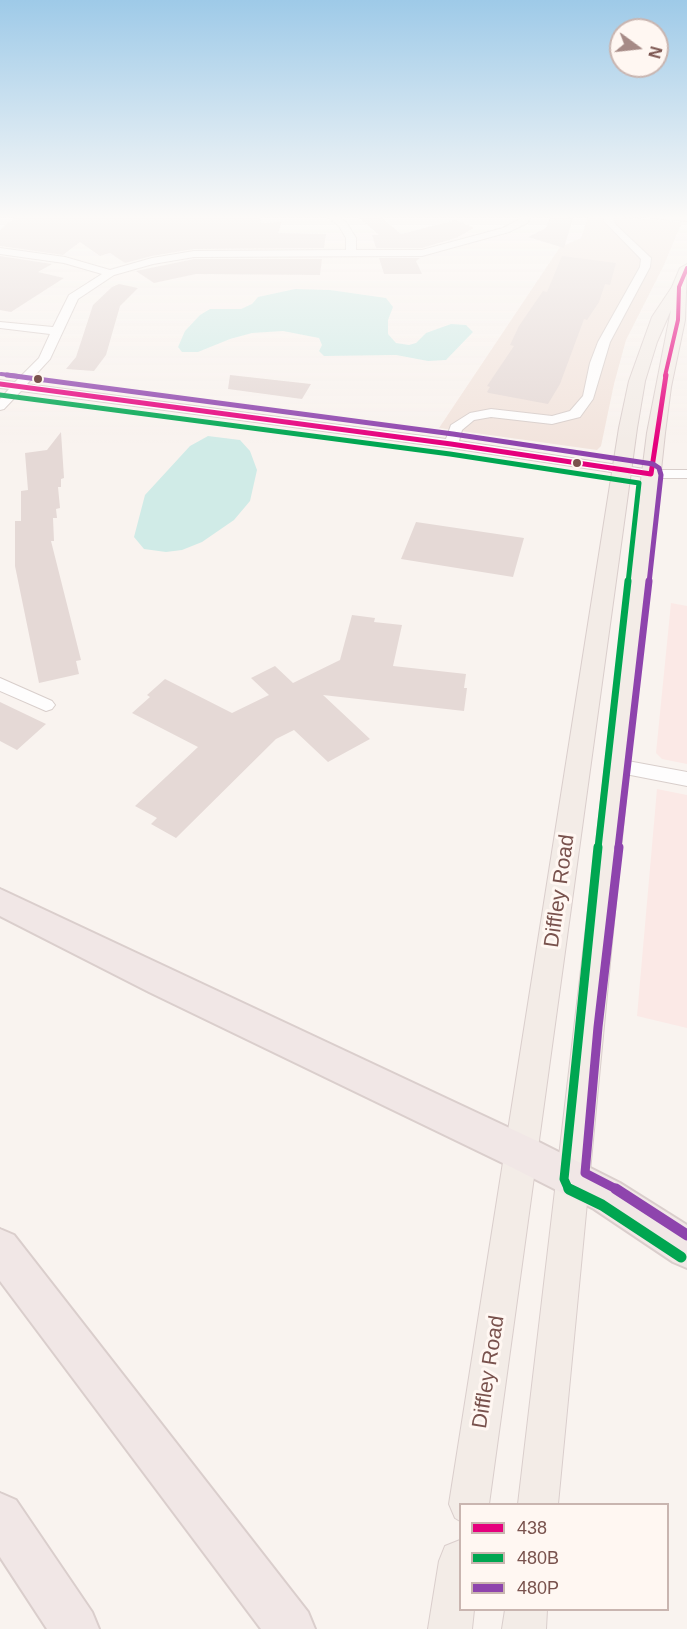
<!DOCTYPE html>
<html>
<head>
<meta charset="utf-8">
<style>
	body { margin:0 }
	#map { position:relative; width:687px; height:1629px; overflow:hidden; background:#f9f3ef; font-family:Arial,sans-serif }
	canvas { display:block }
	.legend { position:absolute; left:459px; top:1503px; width:210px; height:108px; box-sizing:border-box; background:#fff7f2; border:2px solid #c9b5b0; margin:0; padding:8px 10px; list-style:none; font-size:18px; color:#79524d }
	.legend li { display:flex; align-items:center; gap:12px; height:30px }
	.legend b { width:30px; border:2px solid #c9b5b0 }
	.north { position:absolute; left:609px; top:18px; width:60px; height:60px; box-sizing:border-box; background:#fff7f2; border:2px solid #c9b5b0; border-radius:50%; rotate:105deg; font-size:16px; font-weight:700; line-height:24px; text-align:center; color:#79524d }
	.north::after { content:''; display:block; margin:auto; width:21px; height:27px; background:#a68a86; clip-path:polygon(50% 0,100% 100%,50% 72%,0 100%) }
</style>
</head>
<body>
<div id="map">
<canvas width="687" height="1629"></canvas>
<ul class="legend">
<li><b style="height:8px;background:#e5007d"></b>438</li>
<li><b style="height:8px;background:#00a651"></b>480B</li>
<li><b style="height:8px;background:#8e44ad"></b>480P</li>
</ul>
<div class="north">N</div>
</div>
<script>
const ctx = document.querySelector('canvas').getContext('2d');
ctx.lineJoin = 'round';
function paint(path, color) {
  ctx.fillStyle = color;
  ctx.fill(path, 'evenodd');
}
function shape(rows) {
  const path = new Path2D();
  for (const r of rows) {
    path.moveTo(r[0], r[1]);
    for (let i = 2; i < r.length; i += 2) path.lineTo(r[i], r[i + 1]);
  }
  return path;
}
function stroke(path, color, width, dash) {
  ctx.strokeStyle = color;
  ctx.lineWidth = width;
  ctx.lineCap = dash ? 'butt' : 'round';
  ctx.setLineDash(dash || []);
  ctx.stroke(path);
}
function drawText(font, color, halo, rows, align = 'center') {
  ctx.font = font + ' Arial,sans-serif';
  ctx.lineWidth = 6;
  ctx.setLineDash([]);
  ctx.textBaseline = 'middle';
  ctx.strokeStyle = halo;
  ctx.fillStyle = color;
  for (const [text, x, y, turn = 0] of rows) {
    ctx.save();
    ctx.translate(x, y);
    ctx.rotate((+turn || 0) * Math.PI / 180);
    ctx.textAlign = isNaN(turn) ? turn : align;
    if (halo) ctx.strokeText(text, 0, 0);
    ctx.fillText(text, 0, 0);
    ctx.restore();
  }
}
paint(shape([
	[589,215,682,222,664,265,626,340,614,384,601,446,597,450,439,428,560,247,581,238]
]), '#f2e4dd');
paint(shape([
	[671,603,687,606,687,764,662,759,656,753],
	[657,789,687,795,687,1028,637,1016]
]), '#fbe9e6');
paint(shape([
	[295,289,330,290,386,298,393,307,388,320,388,334,396,343,409,345,416,343,426,333,451,324,466,325,473,332,446,360,428,361,396,355,324,356,319,351,322,345,319,338,283,331,252,333,230,339,198,352,182,352,178,347,185,331,200,315,210,309,241,309,252,304,258,297],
	[208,436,240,440,250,451,257,470,250,501,234,520,202,542,182,550,166,552,144,549,134,537,145,495,190,446]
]), '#d0ebe7');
paint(shape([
	[18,215,260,215,261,223,282,222,278,233,326,234,324,248,194,249,152,256,125,263,110,253,100,256,80,242,63,255,0,246,0,230],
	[356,215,378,215,401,234,456,220,474,228,456,238,422,248,376,248,372,235,379,235],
	[551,216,573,218,564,248,528,237,546,228],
	[0,256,52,264,38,272,64,278,11,312,0,310],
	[562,256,616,263,610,285,605,284,599,302,587,320,584,319,560,384,548,404,489,393,487,392,490,387,487,386,514,346,510,345,519,326,543,291,547,292],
	[379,258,420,258,416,261,422,274,384,274],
	[194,259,322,259,320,275,196,274,154,283,136,271],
	[119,284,138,288,120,306,106,355,94,371,66,369,76,357,93,305,112,287],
	[230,375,311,384,302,399,228,389],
	[61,432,64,478,61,479,61,487,58,487,60,508,56,509,57,518,53,518,54,541,51,541,81,660,76,661,79,674,39,683,15,566,15,521,21,521,21,491,28,490,25,453,47,450],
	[416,522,524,538,513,577,401,559],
	[352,615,375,618,374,622,402,625,393,666,466,674,464,688,467,688,464,711,323,695,370,739,328,762,294,730,276,739,176,838,151,824,157,818,135,806,198,747,132,713,150,697,147,695,165,679,232,713,269,695,251,678,275,666,293,683,340,660],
	[0,702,46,724,17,750,0,741]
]), '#e5d9d6');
const minor = shape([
	[325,215,336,215,346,222,356,238,356,250,422,250,503,228,520,219,522,215,532,215,527,223,509,232,422,256,194,257,153,264,114,275,78,299,50,359,27,384,446,439,451,425,470,413,491,409,552,416,570,411,583,396,590,363,598,342,640,267,641,259,604,221,605,215,615,215,614,221,616,225,651,258,650,267,610,342,593,399,580,417,552,424,491,417,474,420,462,430,459,441,651,470,687,470,687,478,651,478,451,448,21,391,4,409,0,410,0,399,9,389,0,388,0,380,15,382,39,358,50,334,0,328,0,322,53,327,69,295,102,274,64,263,0,254,0,248,65,257,110,270,152,258,194,251,346,250,346,238,339,226,325,215],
	[647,215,687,215,687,221,652,218,647,215],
	[0,678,52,701,55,705,52,709,46,711,0,691,0,678],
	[617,759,687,772,687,786,610,771,608,766,610,761,617,759]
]);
const major = shape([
	[687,264,685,320,671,387,665,433,629,766,558,1504,518,1504,605,766,647,433,671,310,657,342,645,381,637,428,489,1504,460,1504,460,1521,455,1518,449,1504,619,428,629,381,652,317,672,287,680,268,687,264],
	[460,1540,460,1610,474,1610,472,1629,428,1629,439,1561,445,1546,460,1540],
	[505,1610,547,1610,546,1629,502,1629,505,1610]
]);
const highway = shape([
	[0,889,535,1140,620,1183,687,1225,687,1268,673,1262,594,1209,509,1166,149,992,0,916,0,889],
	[0,1229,14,1235,308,1612,315,1629,261,1629,0,1281,0,1229],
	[0,1493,16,1500,92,1612,99,1629,47,1629,0,1557,0,1493]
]);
stroke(minor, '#d8cecb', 2);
stroke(major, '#dacecc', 2);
stroke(highway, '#dacecc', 4);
paint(minor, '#fefdfd');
paint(major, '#f3ece7');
paint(highway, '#f1e7e6');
stroke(shape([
	[665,376,678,320,679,287,687,268]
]), '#e5007d', 4);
stroke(shape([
	[0,384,451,444,651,474,666,375]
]), '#e5007d', 5);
stroke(shape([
	[0,395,450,454,639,483,628,583]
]), '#00a651', 5);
stroke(shape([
	[598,848,628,581]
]), '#00a651', 7);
stroke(shape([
	[572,1190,568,1188,564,1179,598,847]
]), '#00a651', 9);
stroke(shape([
	[569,1189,602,1205,681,1257]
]), '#00a651', 11);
stroke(shape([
	[1,374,18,376]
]), '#8e44ad', 4);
stroke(shape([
	[7,375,453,434,653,464,659,468,661,475,649,583]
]), '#8e44ad', 5);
stroke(shape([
	[618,848,649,581]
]), '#8e44ad', 7);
stroke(shape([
	[618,1190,585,1173,598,1027,619,847]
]), '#8e44ad', 9);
stroke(shape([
	[616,1189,687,1235]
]), '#8e44ad', 11);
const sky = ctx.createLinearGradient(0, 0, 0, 443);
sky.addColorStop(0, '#9ecae8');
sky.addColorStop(0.49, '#fcfaf8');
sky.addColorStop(1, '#fcfaf800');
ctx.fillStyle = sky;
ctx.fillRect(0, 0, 687, 443);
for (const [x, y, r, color] of [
	[38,379,5,"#79524d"],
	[577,463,5,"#79524d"]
]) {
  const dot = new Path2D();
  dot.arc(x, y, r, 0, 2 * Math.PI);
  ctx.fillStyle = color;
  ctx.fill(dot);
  stroke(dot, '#fff7f2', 2);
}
drawText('21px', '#79524d', '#fff7f2', [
	["Diffley Road",560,891,-82],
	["Diffley Road",489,1372,-81]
]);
</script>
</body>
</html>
